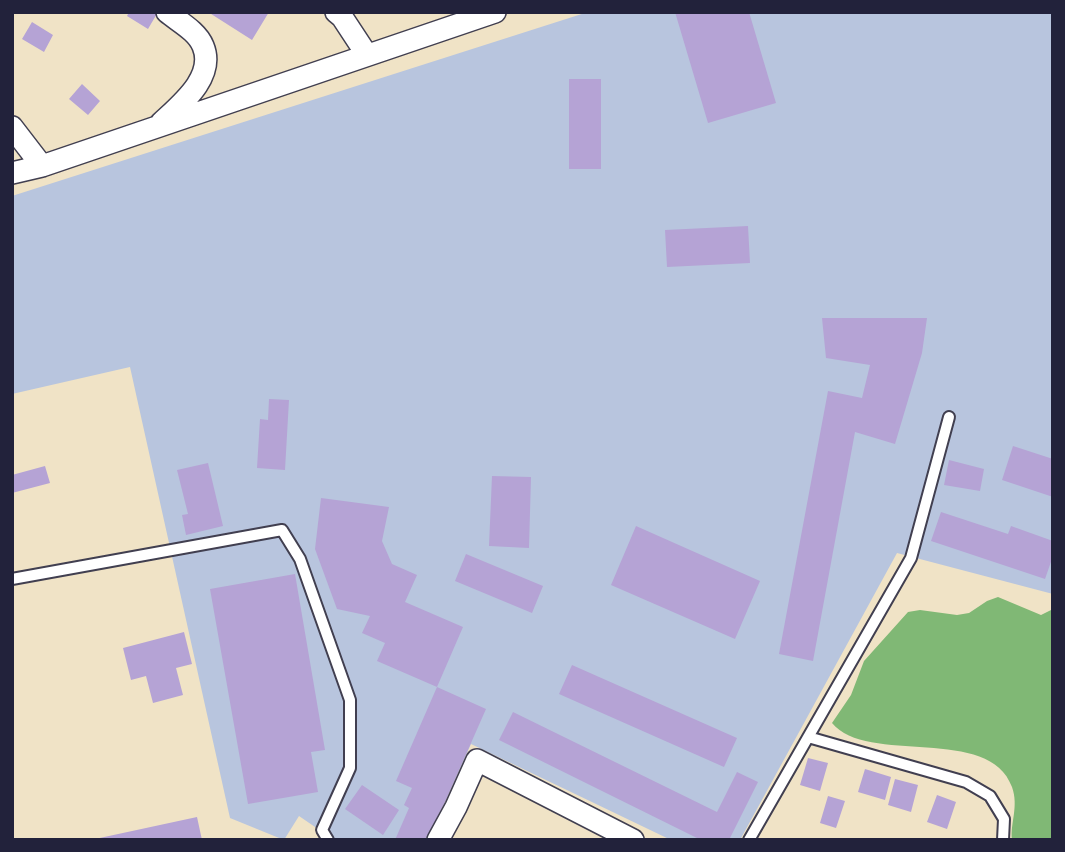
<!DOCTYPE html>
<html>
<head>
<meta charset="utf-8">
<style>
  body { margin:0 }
  #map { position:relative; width:1065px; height:852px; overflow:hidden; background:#f0e3c6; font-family:Caveat,sans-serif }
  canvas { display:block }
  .frame { position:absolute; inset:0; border:14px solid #22223b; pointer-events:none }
</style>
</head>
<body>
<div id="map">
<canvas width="1065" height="852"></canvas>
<div class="frame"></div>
</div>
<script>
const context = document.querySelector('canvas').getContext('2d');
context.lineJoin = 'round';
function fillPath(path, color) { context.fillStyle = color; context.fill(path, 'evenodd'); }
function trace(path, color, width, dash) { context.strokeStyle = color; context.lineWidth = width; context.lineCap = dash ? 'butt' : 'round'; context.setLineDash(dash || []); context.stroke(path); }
fillPath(new Path2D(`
  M588,12H1053V594L897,553L740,840H671L471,744L445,802L425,840H334L299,816L284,840L230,818L130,367L12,394V196Z`), '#b8c5de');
fillPath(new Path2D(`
  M998,597L1041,615L1053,609V840H1012C1010,823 1019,807 1012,787C990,724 867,766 832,723L851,695L864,661L908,612L920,610L957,615L969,613L987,601Z`), '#80b875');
fillPath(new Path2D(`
  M129,12H158L148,29L127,16Z
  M208,12H269L252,40Z
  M675,12H749L776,103L708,123Z
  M32,22L53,35L44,52L22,39Z
  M569,79H601V169H569Z
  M82,84L100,101L88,115L69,99Z
  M748,226L750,263L667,267L665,230Z
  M822,318H927L922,353L895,444L855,432L813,661L779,654L828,391L862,398L870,365L826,358Z
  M269,399L289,400L285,470L257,468L260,419L268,420Z
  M1013,446L1053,459V497L1002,480Z
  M949,460L984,469L980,491L944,485Z
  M208,463L223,526L186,535L182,515L188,514L177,470Z
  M45,466L50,483L12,493V475Z
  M492,476L531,477L529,548L489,546Z
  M321,498L389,507L382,541L392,564L417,575L405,602L463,627L437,687L377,661L385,643L362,633L370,616L337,609L315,549Z
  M941,512L1008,534L1011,526L1053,541V556L1045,579L931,541Z
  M636,526L760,581L735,639L611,585Z
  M466,554L543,586L532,613L455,581Z
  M295,574L325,750L311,752L318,792L248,804L210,589Z
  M184,632L192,664L176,668L183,695L153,703L146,676L131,680L123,648Z
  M572,665L737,738L724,767L559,694Z
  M437,687L486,709L445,802L425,840H395L409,808L404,805L412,788L396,781Z
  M513,712L717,812L737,772L758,782L729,840H701L499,740Z
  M808,758L828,763L820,791L800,785Z
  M865,769L891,777L885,800L858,792Z
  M895,779L918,785L911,812L888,805Z
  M362,785L399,810L383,835L345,809Z
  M937,795L956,802L947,829L927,822Z
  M828,796L845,801L836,828L820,823Z
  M197,817L202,840H96L95,839Z`), '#b5a3d5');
const service = new Path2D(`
  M12,579L282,530L300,559L350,700V768L322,830L328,840
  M808,737L966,782L990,796L1004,819L1003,840
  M749,840L911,558L949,417`);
const minor = new Path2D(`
  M336,12L342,17L367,55
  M161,123C180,105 216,77 203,46C197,31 179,22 167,12
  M12,127L42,166
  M12,173L42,166L495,12
  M438,840L456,807L477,760L633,840`);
trace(service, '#413f50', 14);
trace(minor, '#413f50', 24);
trace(service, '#fff', 10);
trace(minor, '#fff', 21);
</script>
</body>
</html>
